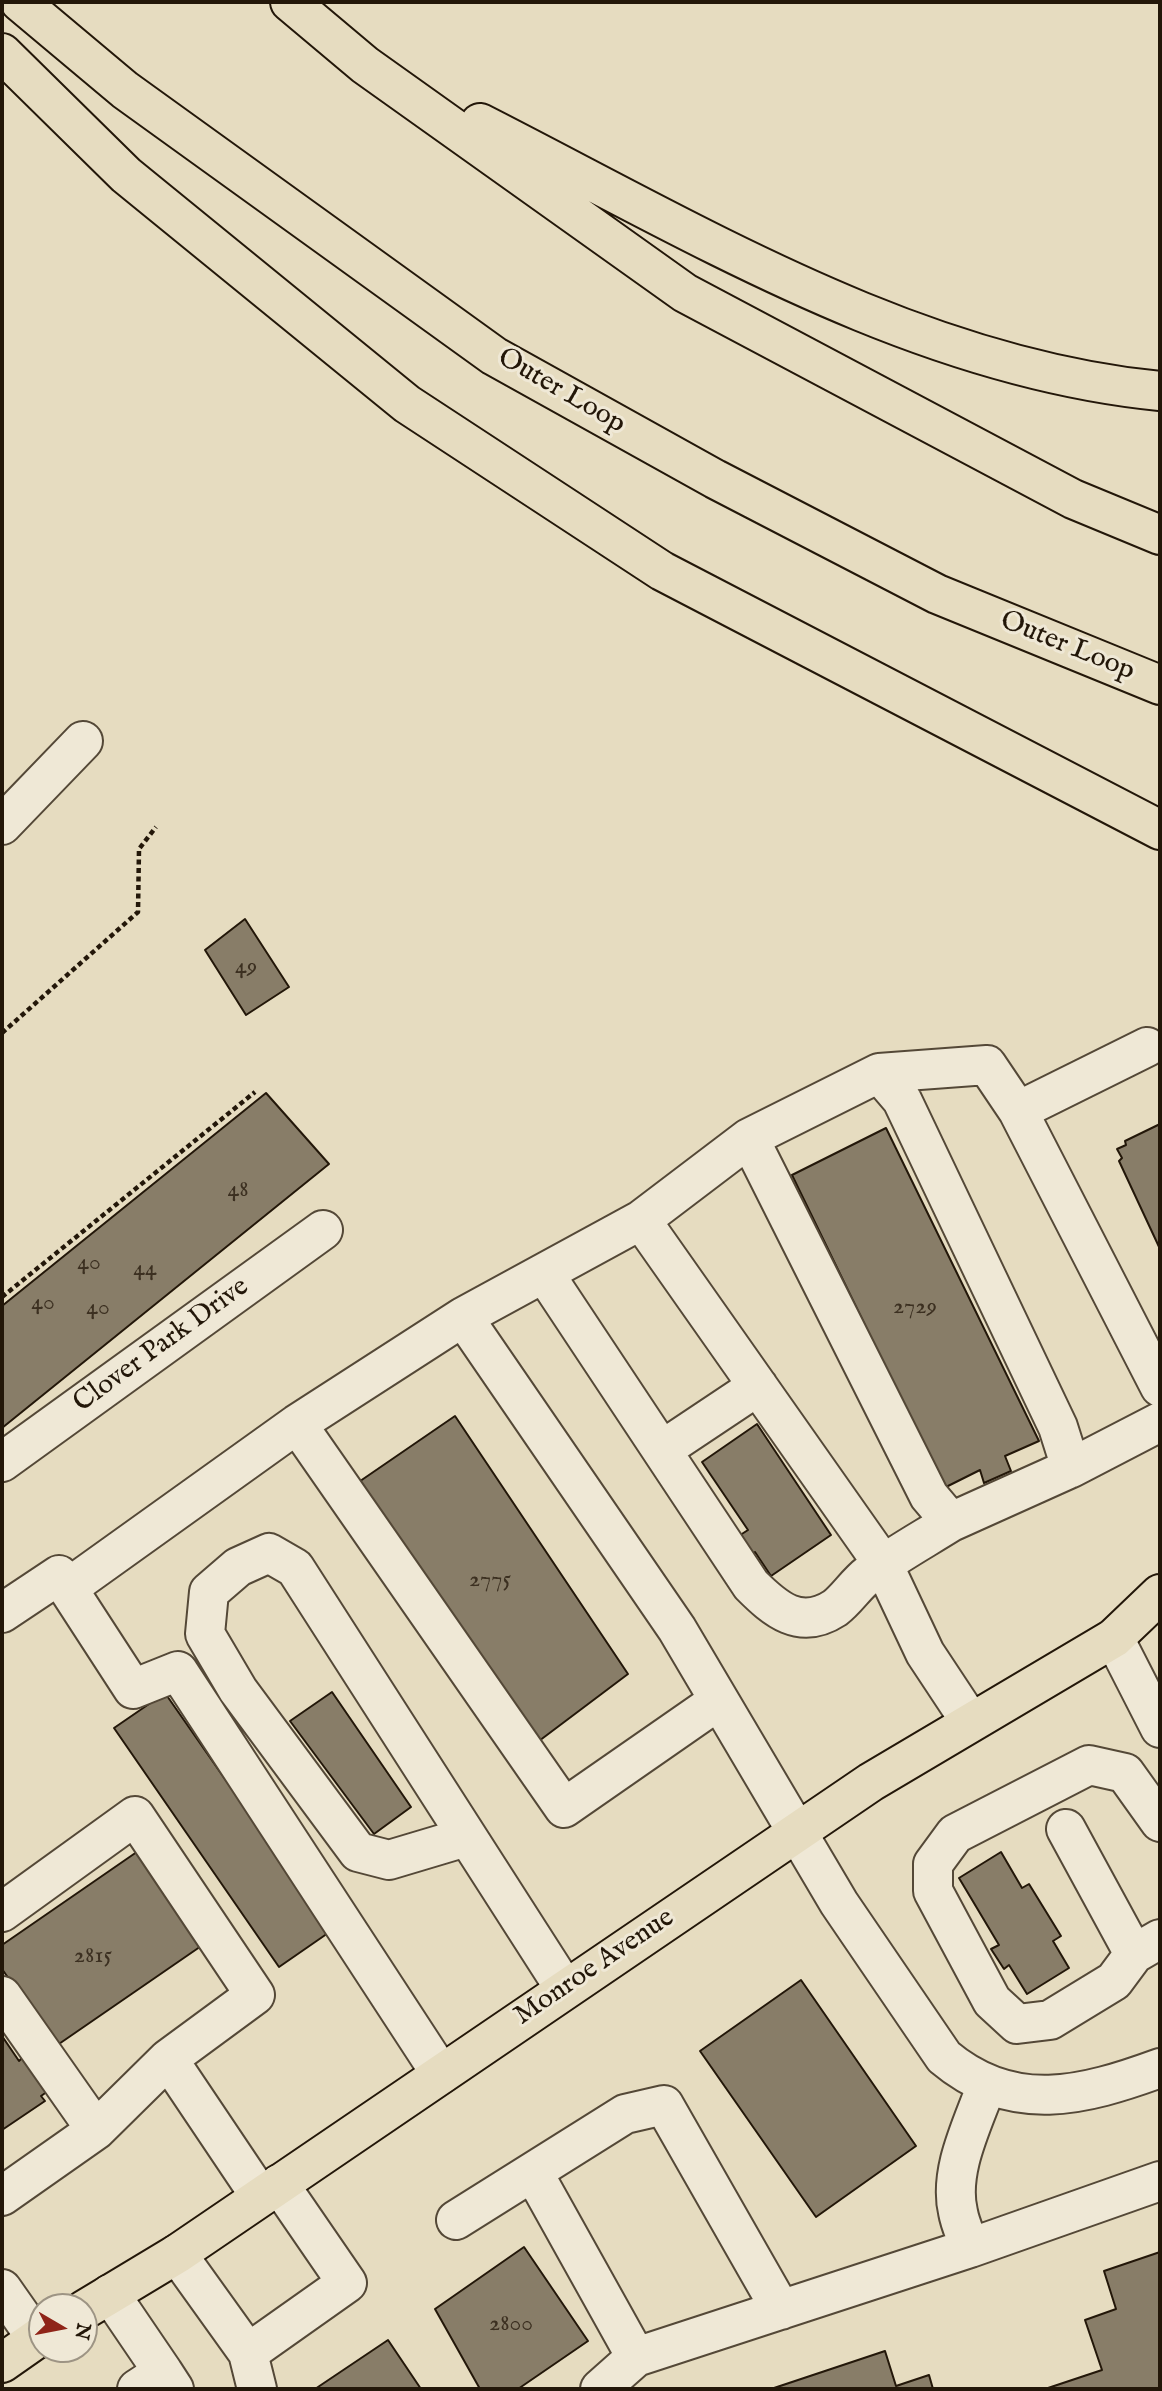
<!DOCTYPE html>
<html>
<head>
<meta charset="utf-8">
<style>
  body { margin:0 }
  #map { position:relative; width:1162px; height:2391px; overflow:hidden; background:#e6dcc0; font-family:"IM FELL English",serif }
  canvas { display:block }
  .frame { position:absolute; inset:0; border:4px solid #231709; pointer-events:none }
  .north { position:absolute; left:28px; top:2293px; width:70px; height:70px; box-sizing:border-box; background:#efe8d6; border:2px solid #9d9484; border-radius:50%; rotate:100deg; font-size:19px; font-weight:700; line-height:28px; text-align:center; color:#231709 }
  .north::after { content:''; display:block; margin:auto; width:24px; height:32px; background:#8f2418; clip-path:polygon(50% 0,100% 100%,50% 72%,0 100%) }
</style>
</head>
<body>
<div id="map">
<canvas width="1162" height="2391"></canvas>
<div class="frame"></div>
<div class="north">N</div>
</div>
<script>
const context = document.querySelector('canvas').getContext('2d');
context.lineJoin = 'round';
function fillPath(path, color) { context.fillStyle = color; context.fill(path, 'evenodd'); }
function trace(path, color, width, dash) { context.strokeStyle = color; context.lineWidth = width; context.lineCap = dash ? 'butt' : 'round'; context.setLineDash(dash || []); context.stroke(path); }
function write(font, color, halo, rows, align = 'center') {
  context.font = font + ' "IM FELL English",serif'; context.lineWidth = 6; context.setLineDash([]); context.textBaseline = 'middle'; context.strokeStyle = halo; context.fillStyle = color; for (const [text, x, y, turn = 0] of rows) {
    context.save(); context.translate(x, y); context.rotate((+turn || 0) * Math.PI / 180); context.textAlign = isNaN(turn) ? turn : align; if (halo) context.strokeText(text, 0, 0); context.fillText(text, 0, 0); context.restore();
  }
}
const building = new Path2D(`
  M245,919L289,987L246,1015L205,950Z
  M266,1093L329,1164L2,1428V1306Z
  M1160,1124V1249L1119,1161L1122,1158L1117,1149L1126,1145L1125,1141Z
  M886,1128L1039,1441L1005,1456L1011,1471L984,1483L980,1470L944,1488L792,1175Z
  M455,1416L628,1674L531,1747L350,1488Z
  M757,1424L831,1535L771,1576L755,1552L743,1559L731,1541L748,1530L702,1462Z
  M332,1692L411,1807L374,1834L290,1721Z
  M165,1693L331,1931L279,1967L114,1728Z
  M144,1847L207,1942L56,2046L2,1969V1945Z
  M1001,1852L1022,1888L1029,1884L1061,1936L1053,1941L1069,1968L1027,1994L1009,1965L1004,1969L991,1949L999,1945L959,1878Z
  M801,1980L916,2146L816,2217L700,2051Z
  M2,2036L19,2061L24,2056L48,2091L41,2096L45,2101L2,2130Z
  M524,2247L588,2341L518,2389H480L435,2309Z
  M1160,2252V2389H1045L1102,2370L1085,2320L1116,2309L1104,2271Z
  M388,2340L421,2389H315Z
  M885,2351L896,2386L929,2375L933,2389H771Z`);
fillPath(building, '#887d68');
trace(building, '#231709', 2);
const minor = new Path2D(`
  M2,825L83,741
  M1147,1047L1018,1111L1160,1387
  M749,1138L929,1496L951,1522L1071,1468L1058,1427L902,1100L879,1073
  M641,1220L883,1564L925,1653L970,1721
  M544,1273L751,1585C775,1609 800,1631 835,1608C847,1599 856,1584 869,1574C895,1555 924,1539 951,1522
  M463,1317L641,1220L749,1138L879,1073L987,1065L1018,1111
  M297,1424L564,1808L718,1701
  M662,1450L758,1386
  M2,1462L323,1230
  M1071,1468L1160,1422
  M68,1588L297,1424L463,1317L677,1629L839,1903L944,2057C1013,2115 1083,2096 1160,2068
  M2,1613L59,1575L133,1689L178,1671L441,2074
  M1114,1638L1160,1728
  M1160,1822L1125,1773L1089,1765L955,1834L933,1864V1891L992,2001L1017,2024L1050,2020L1114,1981L1134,1954L1160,1939
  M1066,1829L1134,1954
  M466,1837L389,1860L358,1852L238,1690L205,1634L209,1592L238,1567L269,1553L295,1568L565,1989
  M2,1912L135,1816L255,1995L168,2059
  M2,1996L96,2130
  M534,2174L636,2357L970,2248L1160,2181
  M2,2196L96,2130L168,2059L260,2196
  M456,2220L625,2114L664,2105L781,2310
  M970,2248C966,2236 960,2224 958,2212C948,2170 974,2122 987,2084
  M177,2254L248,2353L257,2389
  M2,2289L37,2339
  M110,2294L163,2372
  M248,2353L347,2283L279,2184
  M137,2389L163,2372L174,2389
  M600,2389L636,2357`);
const major = new Path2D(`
  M84,2310L177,2254L871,1782L1114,1638L1160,1594
  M2,2363L42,2335`);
const highway = new Path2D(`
  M20,2L125,90L494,356L715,479L937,594L1160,685
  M290,2L365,65L685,293L1073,499L1160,535
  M2,53L126,175L407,404L662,571L1160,830
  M480,123C696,233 915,367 1160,391`);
trace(minor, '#544837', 42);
trace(major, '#231709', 42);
trace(highway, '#231709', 42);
trace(new Path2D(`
  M2,1033L138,912L139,849L156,827
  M2,1297L255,1092`), '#231709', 4.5, [5, 3.5]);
trace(minor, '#efe8d6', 38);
trace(major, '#e6dcc0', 38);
trace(highway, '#e6dcc0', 38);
write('24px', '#3c3021', null, [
  ["49",246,968],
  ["48",238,1191],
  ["40",89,1264],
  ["44",145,1270],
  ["40",43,1304],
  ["2729",915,1308],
  ["40",98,1309],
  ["2775",490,1581],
  ["2815",93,1957],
  ["2800",511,2325]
]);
write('28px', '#231709', '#efe8d6', [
  ["Outer Loop",561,392,30],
  ["Outer Loop",1067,647,22],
  ["Clover Park Drive",162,1346,-36],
  ["Monroe Avenue",595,1968,-34]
]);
</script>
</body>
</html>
